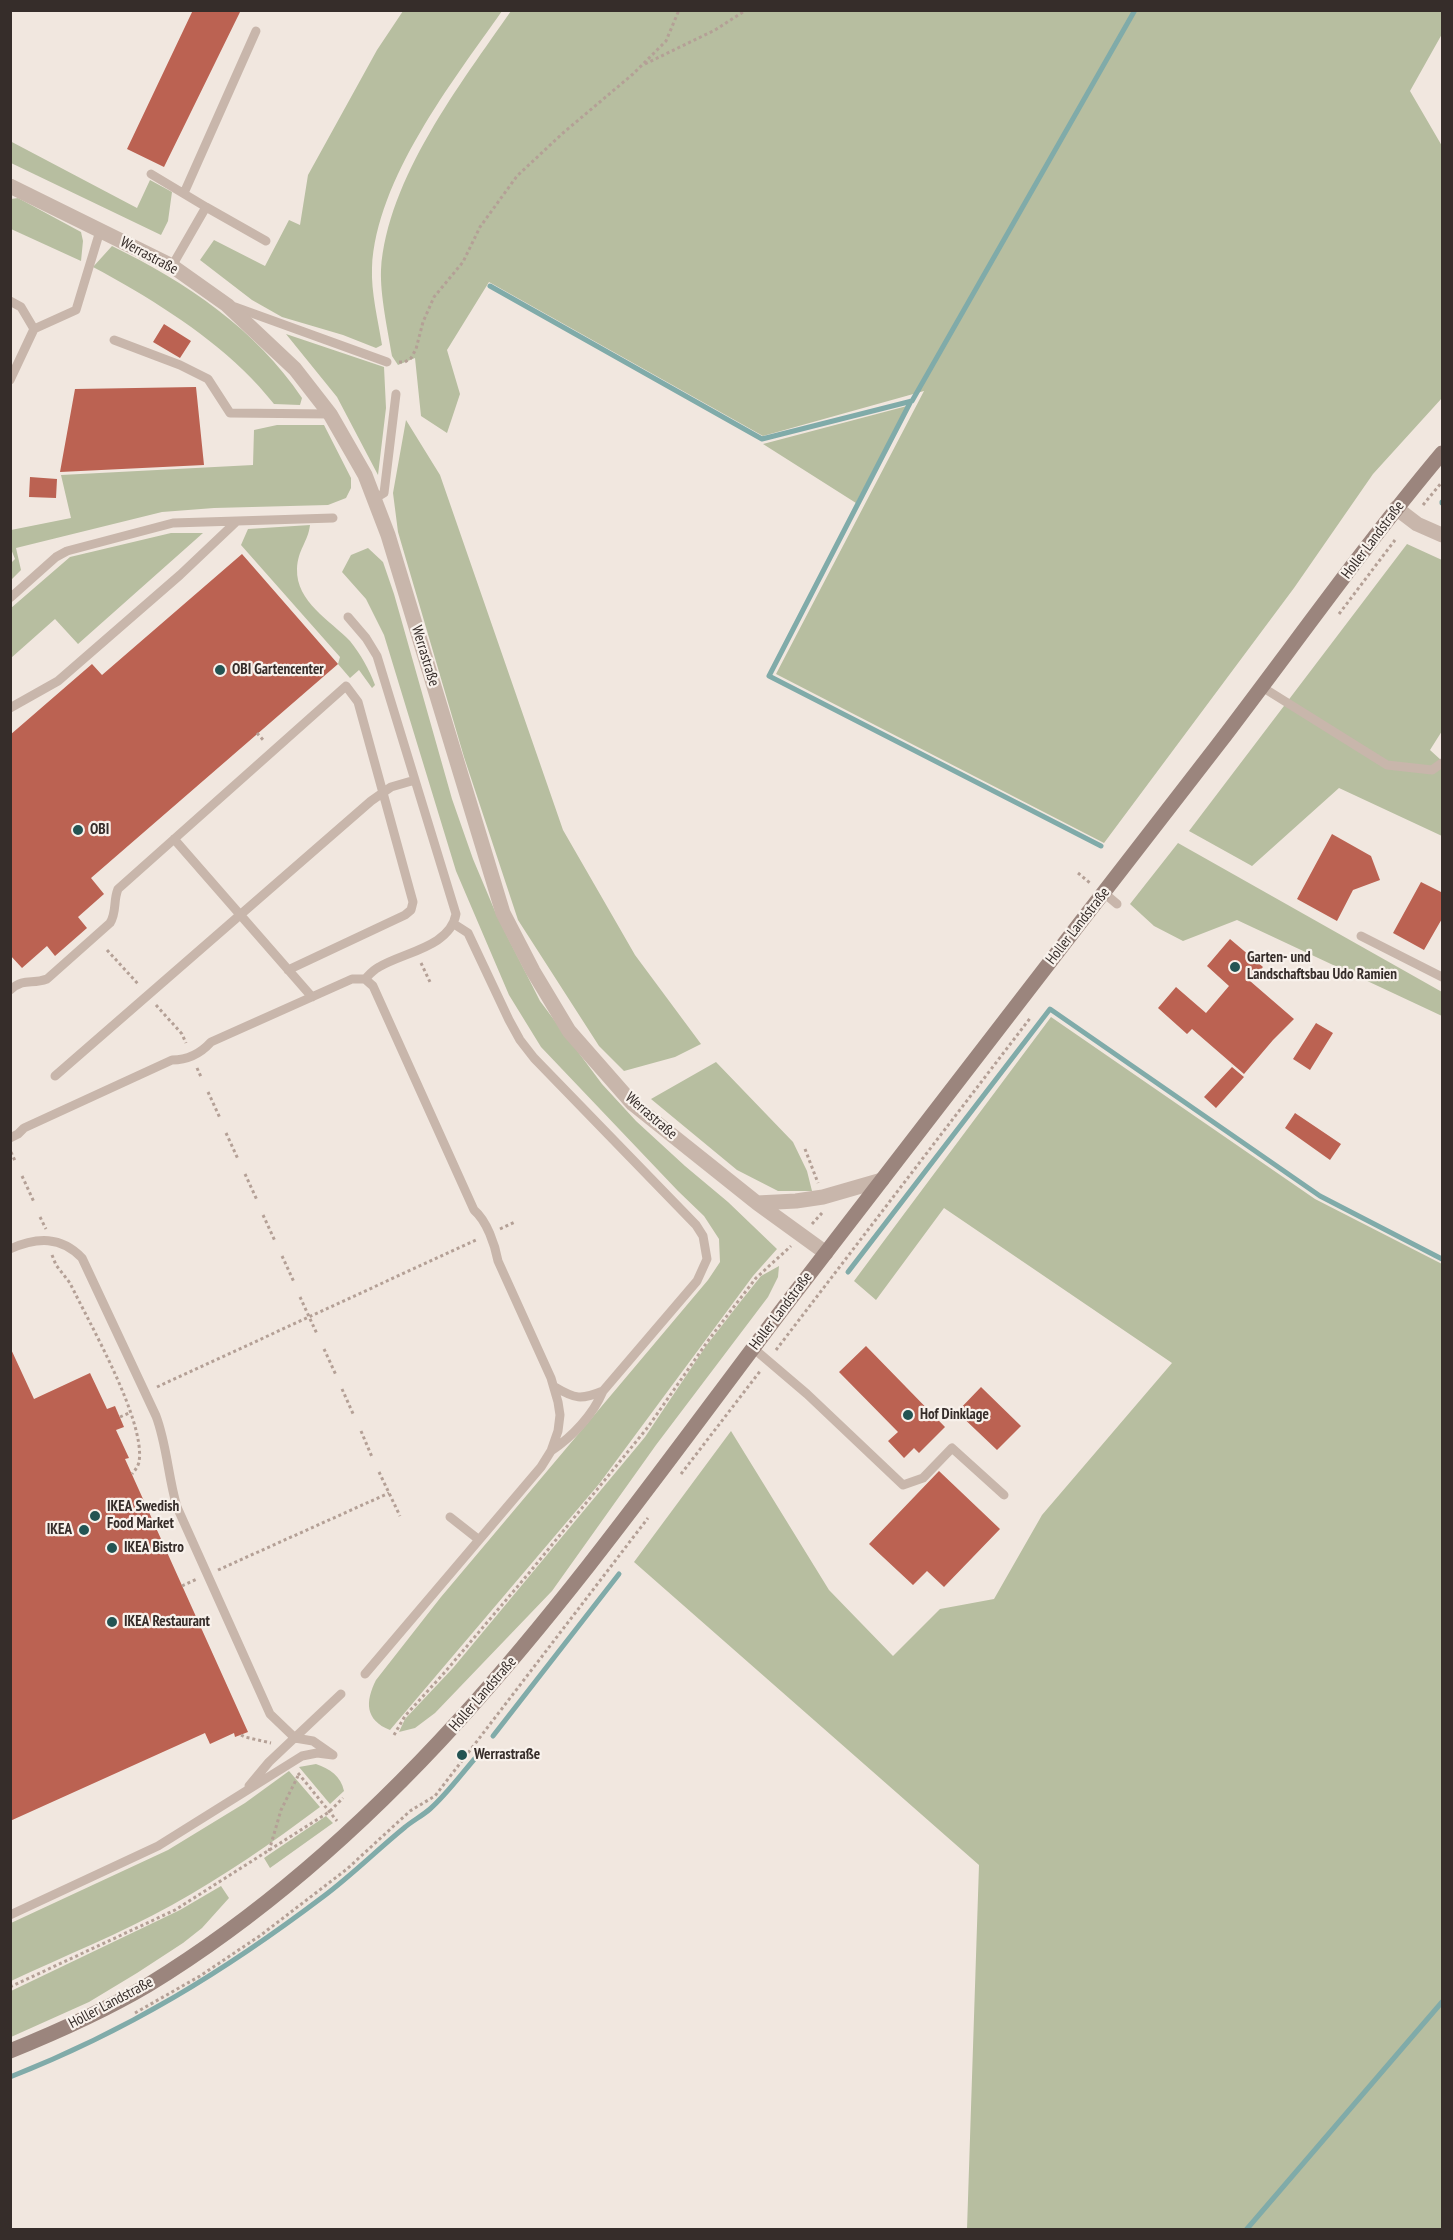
<!DOCTYPE html>
<html>
<head>
<meta charset="utf-8">
<style>
  body { margin:0 }
  #map { position:relative; width:1453px; height:2240px; overflow:hidden; background:#f1e7df; font-family:"PT Sans Narrow",sans-serif }
  canvas { display:block }
  .frame { position:absolute; inset:0; border:12px solid #362d2a; pointer-events:none }
</style>
</head>
<body>
<div id="map">
<canvas width="1453" height="2240"></canvas>
<div class="frame"></div>
</div>
<script>
const context = document.querySelector('canvas').getContext('2d');
context.lineJoin = 'round';
function fillPath(path, color) { context.fillStyle = color; context.fill(path, 'evenodd'); }
function trace(path, color, width, dash) { context.strokeStyle = color; context.lineWidth = width; context.lineCap = dash ? 'butt' : 'round'; context.setLineDash(dash || []); context.stroke(path); }
function write(font, color, halo, rows, align = 'center') {
  context.font = font + ' "PT Sans Narrow",sans-serif'; context.lineWidth = 4.5; context.setLineDash([]); context.textBaseline = 'middle'; context.strokeStyle = halo; context.fillStyle = color; for (const [text, x, y, turn = 0] of rows) {
    context.save(); context.translate(x, y); context.rotate((+turn || 0) * Math.PI / 180); context.textAlign = isNaN(turn) ? turn : align; if (halo) context.strokeText(text, 0, 0); context.fillText(text, 0, 0); context.restore();
  }
}
fillPath(new Path2D(`
  M403,11H502C453,81 376,179 372,268C371,292 378,320 382,345L376,348L343,335L282,317L252,300L200,260L214,240L265,266L289,220L300,225L308,175L377,50Z
  M511,11H1442V34L1410,91L1442,146V398L1373,474L1294,588L1104,843L776,674L924,391L763,436L489,282L447,350L460,394L447,433L421,416L415,358L398,365L392,356C388,331 380,295 381,270C387,179 461,83 511,11Z
  M10,141L137,208L150,180L172,192L168,221L161,235L11,163Z
  M18,198L81,232L83,241L81,261L11,229V199Z
  M112,246C186,282 256,329 302,398L300,405L274,404C236,356 186,321 134,290C120,282 107,274 93,267Z
  M286,334L384,367L386,408L378,475L337,397Z
  M907,406L856,503L763,444Z
  M406,420L440,475L563,830L635,955L701,1044L675,1057L624,1071L599,1046L518,920L464,757L398,532L393,493Z
  M277,425H324L351,478V488L346,498L328,505L214,508L162,512L16,548L21,570L11,580V563L15,559L11,549V530L71,518L61,475L253,465L254,430Z
  M310,525C308,542 298,549 297,569C296,602 330,620 350,641C361,655 369,669 375,685L372,688L359,670L350,678L338,664L340,657L241,545L248,529Z
  M171,533H203L78,644L55,619L11,658V608L70,557Z
  M1407,544L1442,560V731L1430,750L1442,761V836L1339,788L1252,866L1189,831Z
  M368,548L383,562L394,594L452,799L473,859L497,916L540,1001L602,1084L636,1121L685,1166L728,1202L777,1249L753,1276L599,1484L390,1730C365,1720 365,1702 376,1680L441,1597L708,1280L720,1262L719,1239L704,1216L678,1191L541,1047L509,995L456,871L384,635L366,599L342,572L351,555Z
  M1178,843L1442,992V1016L1237,920L1183,941L1154,926L1130,904Z
  M1051,1017L1315,1199L1442,1264V2229H967L979,1865L634,1562L731,1431L829,1590L893,1656L940,1609L994,1599L1042,1515L1172,1363L944,1208L876,1300L854,1281Z
  M716,1062L793,1142L807,1171L812,1191H778L737,1170L651,1099Z
  M779,1266L778,1277L768,1297L656,1445L552,1591L435,1713L415,1728L399,1732L405,1719L453,1668L645,1437L706,1346L741,1301L761,1276Z
  M316,1764C330,1769 341,1776 344,1791L330,1804L299,1767Z
  M289,1771L320,1807C272,1843 224,1876 172,1905C120,1934 64,1956 11,1981V1923L168,1850L245,1803Z
  M326,1816L333,1823L270,1868L264,1858Z
  M221,1886L229,1898L202,1928L183,1943L137,1973L89,2002L11,2037V1991L180,1910Z`), '#b7bea0');
trace(new Path2D(`
  M490,286L762,439L912,401L1135,10
  M911,401L769,676L1101,846
  M1442,503V502
  M848,1272L1050,1009L1320,1196L1442,1259
  M493,1736L619,1574
  M10,2077C127,2031 225,1971 324,1896C352,1875 377,1850 404,1828C412,1821 422,1816 430,1809C447,1794 462,1773 478,1755
  M1246,2230L1442,2002`), '#80aba9', 5);
fillPath(new Path2D(`
  M193,10H241L164,167L127,149Z
  M164,324L191,341L180,358L153,342Z
  M196,387L204,465L60,472L75,389Z
  M30,477L57,479L56,498L29,497Z
  M242,554L338,664L91,878L104,894L78,917L87,928L55,956L47,946L22,968L10,955V735L92,664L102,675Z
  M1332,834L1371,856L1380,880L1353,890L1337,921L1297,899Z
  M1421,882L1443,893V917L1424,950L1393,933Z
  M1230,939L1263,967L1250,981L1294,1019L1273,1040L1244,1074L1192,1029L1187,1034L1158,1008L1176,987L1206,1013L1229,986L1207,966Z
  M1316,1023L1333,1033L1310,1070L1293,1059Z
  M1232,1067L1244,1077L1216,1108L1204,1097Z
  M1295,1113L1341,1144L1330,1160L1285,1128Z
  M866,1346L945,1427L919,1453L914,1448L904,1458L888,1441L898,1432L839,1372Z
  M10,1347L34,1399L90,1373L107,1409L115,1406L124,1427L116,1430L129,1458L125,1459L248,1732L235,1737L234,1733L210,1744L205,1733L10,1821Z
  M981,1387L1021,1426L997,1450L957,1412Z
  M939,1471L1000,1529L944,1587L927,1571L913,1585L869,1544Z`), '#bb6252');
trace(new Path2D(`
  M645,64L715,30L746,10
  M399,362H405L411,358L416,349L423,322L434,297L463,262L480,227L517,176L563,133L633,74L666,41L679,10
  M1423,505L1442,482
  M1339,614L1395,540
  M257,733L264,741
  M1078,873L1090,883
  M107,950L139,985
  M421,963L430,982
  M156,1005L182,1034L186,1043
  M197,1068L201,1077
  M208,1092L220,1118
  M226,1133L238,1159
  M805,1149L818,1183
  M11,1152L15,1161
  M245,1174L257,1200
  M22,1176L34,1202
  M263,1215L275,1241
  M40,1217L46,1229
  M812,1224L822,1213
  M500,1229L515,1222
  M52,1255L56,1265L70,1283C89,1323 146,1421 139,1462C138,1467 135,1470 132,1474
  M282,1256L294,1282
  M300,1297L317,1334
  M324,1349L336,1375
  M776,1350L1031,1017
  M157,1387L478,1239
  M342,1389L354,1416
  M120,1417L131,1412
  M361,1431L372,1457
  M379,1472L400,1516
  M681,1474L761,1370
  M218,1570L389,1493
  M182,1586L197,1579
  M241,1735L245,1737L271,1743
  M394,1735L405,1716L445,1672L529,1573L648,1427L710,1338L756,1278L791,1246
  M298,1773L337,1821
  M269,1851L281,1810L298,1776
  M10,1987L175,1910L329,1812L343,1798
  M135,2013L200,1976L261,1935L347,1869L410,1811L435,1796L648,1518`), '#b4a096', 3, [3, 3]);
trace(new Path2D(`
  M151,174L206,207L172,266
  M184,193L256,31
  M206,207L266,241
  M10,301L21,307L34,329L10,380
  M235,307L387,362
  M34,329L76,310L100,231
  M114,340L180,365L208,379L230,413L330,414
  M374,499L384,493L396,394
  M10,598L56,557L67,551L173,523L333,518
  M348,617L366,638L377,656L456,914C450,947 404,952 379,967C373,970 369,975 365,979
  M1262,687L1387,765L1432,770L1442,763
  M10,708L58,681L180,575L237,521
  M174,839L312,997
  M1104,893L1117,904
  M454,924L468,933L509,1020L520,1040L534,1058L696,1225L703,1236L707,1259L697,1281L603,1391C593,1415 572,1437 551,1451
  M1361,936L1442,977
  M10,990C25,977 31,985 47,979L110,923C117,912 113,901 118,889L346,686L358,702L413,902L411,910L405,915L288,970
  M55,1076L371,801L391,787L415,780
  M10,1138L18,1134L24,1128L172,1060C187,1060 201,1053 211,1042L352,979H365L373,986L474,1210C487,1221 495,1245 498,1261L551,1378L558,1402L560,1415L558,1431L551,1451L541,1467L365,1674
  M10,1249C37,1237 61,1236 82,1258L156,1416C167,1445 168,1477 177,1507L270,1714L295,1738L313,1741L333,1755
  M753,1348L807,1394L903,1485L923,1478L952,1448L1004,1495
  M555,1387C575,1399 581,1400 603,1391
  M450,1517L478,1539
  M249,1786L269,1762L341,1694
  M10,1915L158,1846L302,1756L317,1753L333,1755`), '#c8b6ab', 9);
trace(new Path2D(`
  M10,186L172,266L227,305L295,369L330,414L365,475L388,535L503,913L533,971L569,1031L633,1104L757,1203L826,1253
  M1396,508L1417,524L1442,535
  M757,1203L796,1201L823,1197L882,1180`), '#c8b6ab', 15);
trace(new Path2D(`
  M10,2051C57,2032 104,2011 148,1985C424,1816 599,1550 791,1298C932,1113 1075,930 1217,746C1292,648 1363,547 1442,453`), '#9b857d', 15);
for (const [x, y, r, color] of [
  [220,670,6,"#235453"],
  [78,830,6,"#235453"],
  [1235,967,6,"#235453"],
  [908,1415,6,"#235453"],
  [95,1516,6,"#235453"],
  [84,1530,6,"#235453"],
  [112,1548,6,"#235453"],
  [112,1622,6,"#235453"],
  [462,1755,6,"#235453"]
]) { const dot = new Path2D(); dot.arc(x, y, r, 0, 2 * Math.PI); context.fillStyle = color; context.fill(dot); trace(dot, '#f8f1eb', 2); }
write('15px', '#362d2a', '#f8f1eb', [
  ["Werrastraße",149,256,28],
  ["Holler Landstraße",1373,540,-53],
  ["Werrastraße",425,656,73],
  ["Holler Landstraße",1078,926,-52],
  ["Werrastraße",651,1116,41],
  ["Holler Landstraße",781,1311,-53],
  ["Holler Landstraße",483,1694,-49],
  ["Holler Landstraße",111,2003,-28]
]);
write('bold 15px', '#362d2a', '#f8f1eb', [
  ["OBI Gartencenter",232,670],
  ["OBI",90,830],
  ["Garten- und",1247,958],
  ["Landschaftsbau Udo Ramien",1247,975],
  ["Hof Dinklage",920,1415],
  ["IKEA Swedish",107,1507],
  ["Food Market",107,1524],
  ["IKEA",72,1530,"right"],
  ["IKEA Bistro",124,1548],
  ["IKEA Restaurant",124,1622],
  ["Werrastraße",474,1755]
], 'left');
</script>
</body>
</html>
